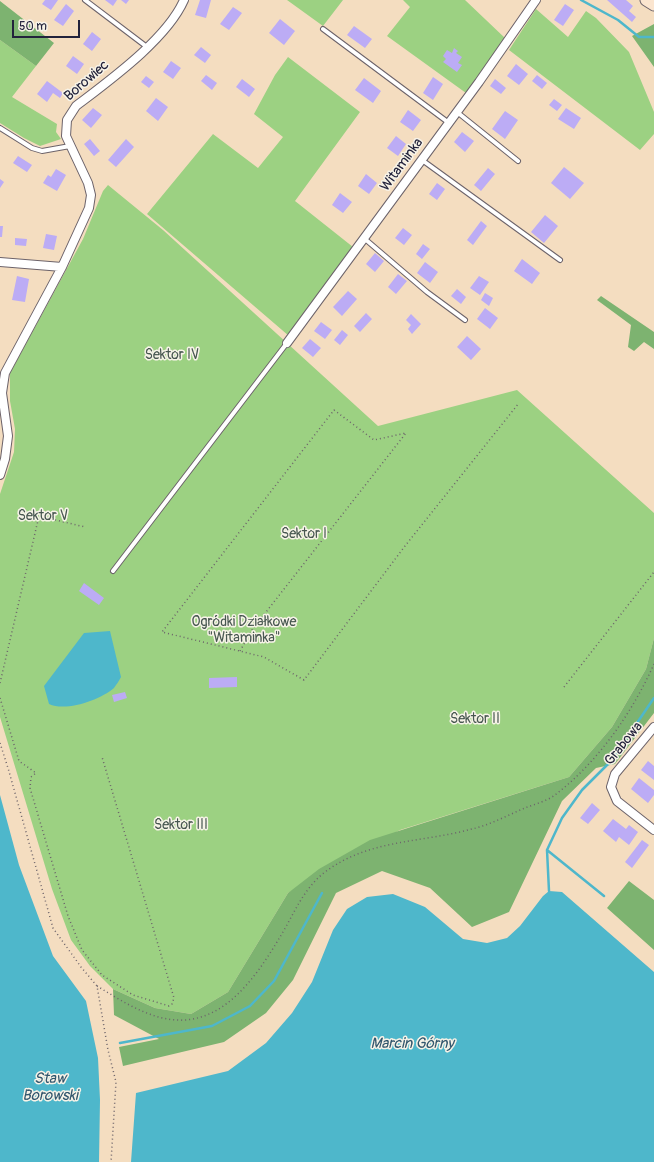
<!DOCTYPE html>
<html>
<head>
<meta charset="utf-8">
<style>
  body { margin:0 }
  #map { position:relative; width:654px; height:1162px; overflow:hidden; background:#f4ddc0; font-family:Pangolin,sans-serif }
  canvas { display:block }
  .scale { position:absolute; left:12px; top:20px; width:68px; height:18px; box-sizing:border-box; border:2px solid #22223b; border-top:0; padding-left:5px; font-size:12px; line-height:14px; white-space:nowrap; color:#22223b; -webkit-text-stroke:3px #f7f3e8; paint-order:stroke }
</style>
</head>
<body>
<div id="map">
<canvas width="654" height="1162"></canvas>
<div class="scale">50 m</div>
</div>
<script>
const context = document.querySelector('canvas').getContext('2d');
context.lineJoin = 'round';
function fillPath(path, color) { context.fillStyle = color; context.fill(path, 'evenodd'); }
function trace(path, color, width, dash) { context.strokeStyle = color; context.lineWidth = width; context.lineCap = dash ? 'butt' : 'round'; context.setLineDash(dash || []); context.stroke(path); }
function write(font, color, halo, rows, align = 'center') {
  context.font = font + ' Pangolin,sans-serif'; context.lineWidth = 3; context.setLineDash([]); context.textBaseline = 'middle'; context.strokeStyle = halo; context.fillStyle = color; for (const [text, x, y, turn = 0] of rows) {
    context.save(); context.translate(x, y); context.rotate((+turn || 0) * Math.PI / 180); context.textAlign = isNaN(turn) ? turn : align; if (halo) context.strokeText(text, 0, 0); context.fillText(text, 0, 0); context.restore();
  }
}
fillPath(new Path2D(`
  M287,0H343L323,26Z
  M403,0H465L506,39L466,93L387,36L410,7Z
  M536,9L568,37L586,11L596,18L629,52L654,112V134L640,150L509,50Z
  M0,40L36,66L12,97L57,124L56,132L61,139L40,146L24,138L0,123Z
  M288,57L360,112L295,201L353,247L289,336L147,214L213,134L258,168L283,137L254,114L275,75Z
  M108,185L163,230L378,426L517,390L654,513V638L646,669L612,727L569,777L400,830L288,893L228,992L191,1014L155,1008L113,989L90,966L71,940L52,889L0,717V494L14,452L15,429L10,401V373L83,239L103,191Z`), '#9cd182');
fillPath(new Path2D(`
  M0,1L54,43L36,66L0,40Z
  M654,24V67L632,36Z
  M601,296L654,332V349L644,342L634,351L628,347L631,325L597,300Z
  M654,638V713L615,764L596,768L562,801L509,912L472,927L430,888L382,871L336,893L293,980L266,1013L224,1042L123,1066L119,1047L159,1039L114,1015L113,989L155,1008L191,1014L228,992L288,893L319,869L370,840L569,777L612,727L646,669Z
  M629,881L654,900V950L607,908Z`), '#7db370');
fillPath(new Path2D(`
  M110,631L121,677C119,681 116,685 114,688C100,700 66,712 49,704L44,686L84,633Z
  M0,795L19,865L53,956L86,1001L98,1058L100,1100L99,1162H0Z
  M549,891L562,892L654,972V1162H131L136,1093L228,1071L266,1043L292,1013L312,982L333,930L347,909L367,897L393,894L425,907L463,939L487,943L507,938L520,926L543,896Z`), '#4eb7cb');
trace(new Path2D(`
  M581,0L618,20L639,37H654
  M547,850L604,896
  M549,891L547,850L562,818L582,790L611,761L654,698
  M120,1043L212,1026L250,1006L274,981L322,893`), '#4eb7cb', 2.5);
fillPath(new Path2D(`
  M45,0H58L51,10L42,4Z
  M105,0H117L113,6Z
  M121,0H129L126,4Z
  M200,0H211L206,18L195,15Z
  M607,0H626L633,6L629,11L636,17L632,22Z
  M66,4L74,11L63,26L54,20Z
  M565,4L574,10L563,26L554,20Z
  M233,7L242,13L229,30L220,24Z
  M280,19L295,31L284,45L269,33Z
  M354,26L372,39L365,48L347,35Z
  M92,32L101,39L92,51L83,44Z
  M201,47L211,55L205,63L194,55Z
  M454,48L458,51L456,53L462,57L458,63L462,65L457,72L443,62L446,59L443,56L447,50L452,53Z
  M73,56L84,64L77,74L66,66Z
  M171,61L181,68L173,79L163,72Z
  M516,64L528,74L519,85L507,76Z
  M206,75L217,83L212,90L201,81Z
  M537,75L547,83L542,89L532,81Z
  M146,76L154,82L149,88L141,82Z
  M433,77L443,84L433,100L423,93Z
  M364,78L381,91L373,103L355,90Z
  M242,79L255,89L249,97L236,87Z
  M495,79L506,88L501,94L490,86Z
  M47,81L63,93L60,98L53,93L47,102L37,94Z
  M156,98L168,107L158,121L146,111Z
  M554,99L562,105L557,111L549,105Z
  M93,108L102,115L91,128L82,120Z
  M566,108L581,118L574,129L558,119Z
  M408,110L421,120L413,131L400,122Z
  M505,111L518,120L505,139L492,129Z
  M462,132L474,141L465,152L454,142Z
  M396,136L406,144L398,156L387,148Z
  M90,139L100,151L94,156L84,144Z
  M126,139L134,147L116,167L108,160Z
  M18,156L32,165L27,172L13,163Z
  M564,167L584,183L570,199L551,183Z
  M488,168L495,174L481,191L474,185Z
  M56,169L66,175L57,191L43,183L48,175L51,177Z
  M366,174L377,183L369,194L358,186Z
  M0,179L4,182L0,188Z
  M437,183L445,189L437,200L429,194Z
  M340,193L352,202L343,213L332,205Z
  M545,215L558,226L544,243L531,232Z
  M481,221L487,226L473,245L467,240Z
  M0,226H3L2,237H0Z
  M403,228L412,235L404,245L395,238Z
  M46,234L57,236L54,250L43,248Z
  M15,238L27,239L26,246L15,245Z
  M423,244L430,249L422,259L416,254Z
  M375,253L384,261L375,272L366,264Z
  M522,259L540,273L532,284L514,271Z
  M425,262L438,272L430,283L417,273Z
  M398,274L407,281L396,294L388,287Z
  M17,276L29,279L25,302L12,300Z
  M479,276L489,282L480,295L470,288Z
  M457,289L466,297L461,304L451,296Z
  M348,291L357,299L342,316L333,307Z
  M485,293L493,298L489,306L481,300Z
  M485,308L498,318L490,329L477,319Z
  M366,313L372,319L360,332L354,326Z
  M411,314L421,324L412,334L408,329L411,325L406,320Z
  M321,322L332,330L325,339L314,331Z
  M342,330L348,335L340,345L334,340Z
  M467,336L481,349L471,360L457,347Z
  M310,339L321,348L313,357L302,348Z
  M84,583L104,598L99,605L79,591Z
  M237,677V687L209,688V678Z
  M125,692L127,698L114,702L112,695Z
  M648,761L654,766V780L641,770Z
  M639,778L654,790V795L648,803L631,789Z
  M592,803L600,810L588,824L580,818Z
  M613,819L626,829L629,825L638,832L629,845L619,837L616,842L603,831Z
  M642,840L649,845L632,868L625,862Z`), '#bcacf5');
const lane = new Path2D(`
  M85,0L147,47
  M323,29L449,123
  M457,112L518,161
  M0,128L32,148L42,151L70,146
  M422,160L560,260
  M365,239L427,292L465,320
  M113,571L287,343`);
const street = new Path2D(`
  M0,262L62,267
  M287,343L479,82L536,0
  M0,475L5,459L8,436L2,393L5,373L62,267L89,208L91,195L88,183L66,136L67,120L76,106C110,80 167,39 184,0
  M654,727L615,774L611,787L617,801L654,830`);
const secondary = new Path2D(`
  M646,0L654,5`);
trace(lane, '#6c636a', 6);
trace(street, '#6c636a', 10);
trace(secondary, '#6c636a', 13);
trace(new Path2D(`
  M240,651L252,630L406,433L374,440L334,410L162,632L264,657L304,680L405,546L519,403
  M0,683L39,516L85,527
  M564,687L654,572
  M0,698L19,761L36,773L31,777L30,788L68,916L82,950L102,975L133,995L169,1006L172,1004L174,998L102,757
  M0,743L8,768L53,928L81,967L97,986L108,1050L116,1082L111,1162
  M97,986C127,1004 163,1029 201,1017C237,1006 262,967 280,937C294,914 303,889 325,872C369,839 421,843 472,829C490,825 508,815 525,808C535,804 547,801 555,795C598,762 632,713 654,664`), '#6c636a', 1.5, [1, 3]);
trace(lane, '#fff', 4);
trace(street, '#fff', 8);
trace(secondary, '#fbe5cf', 11);
write('14px', '#22223b', '#f7f3e8', [
  ["Borowiec",87,81,-41],
  ["Witaminka",402,165,-54],
  ["Grabowa",624,744,-51]
]);
write('14px', '#475750', '#f7f3e8', [
  ["Sektor IV",172,355],
  ["Sektor V",43,516],
  ["Sektor I",304,534],
  ["Ogródki Działkowe",244,622],
  ["\"Witaminka\"",244,638],
  ["Sektor II",475,719],
  ["Sektor III",181,825]
]);
write('italic 15px', '#31566d', '#f7f3e8', [
  ["Marcin Górny",412,1044],
  ["Staw",50,1079],
  ["Borowski",50,1096]
]);
</script>
</body>
</html>
